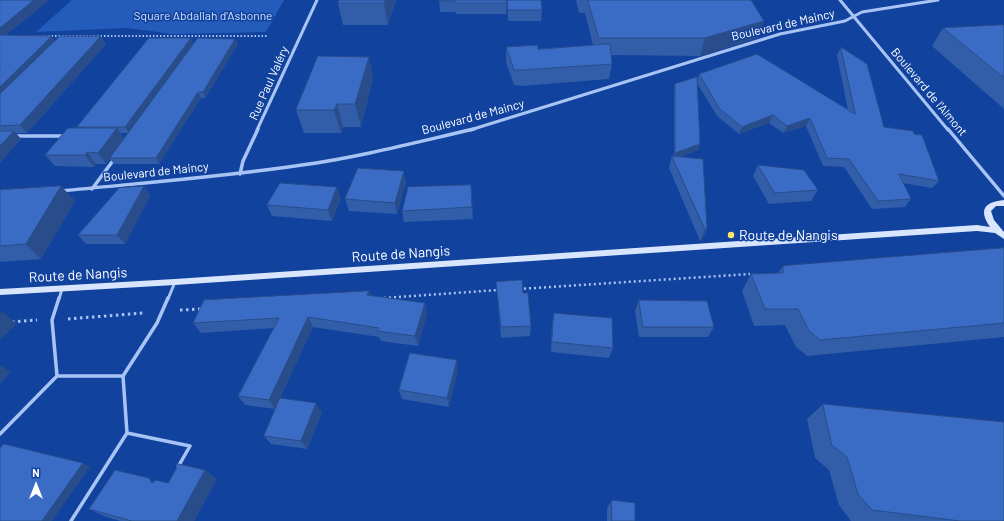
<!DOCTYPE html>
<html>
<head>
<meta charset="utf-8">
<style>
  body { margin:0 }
  #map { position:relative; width:1004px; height:521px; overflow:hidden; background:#11429e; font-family:Barlow,sans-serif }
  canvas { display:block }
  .north { position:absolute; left:16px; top:465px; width:40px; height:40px; -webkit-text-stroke:3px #11429e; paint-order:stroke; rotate:0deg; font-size:11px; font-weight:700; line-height:16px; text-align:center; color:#fff }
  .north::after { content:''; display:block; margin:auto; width:14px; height:18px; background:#fff; clip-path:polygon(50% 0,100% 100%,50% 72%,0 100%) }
</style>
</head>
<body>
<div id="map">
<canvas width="1004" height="521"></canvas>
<div class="north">N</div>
</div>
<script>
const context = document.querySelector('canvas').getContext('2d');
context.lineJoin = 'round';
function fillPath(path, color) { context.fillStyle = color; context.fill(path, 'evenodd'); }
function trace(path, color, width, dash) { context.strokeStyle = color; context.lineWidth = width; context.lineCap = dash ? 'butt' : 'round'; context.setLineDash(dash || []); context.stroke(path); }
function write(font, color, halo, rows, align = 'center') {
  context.font = font + ' Barlow,sans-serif'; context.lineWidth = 3; context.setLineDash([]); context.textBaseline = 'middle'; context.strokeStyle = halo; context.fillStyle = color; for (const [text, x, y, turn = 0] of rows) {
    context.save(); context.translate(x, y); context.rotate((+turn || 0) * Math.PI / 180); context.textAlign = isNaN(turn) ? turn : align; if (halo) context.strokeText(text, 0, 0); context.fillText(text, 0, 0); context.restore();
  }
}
fillPath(new Path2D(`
  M72,0H284L266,32L173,34L127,28L36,32Z`), '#245cbc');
trace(new Path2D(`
  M20,36H268`), '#a8c4f5', 2, [1.5, 2]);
trace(new Path2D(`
  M519,289L750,274
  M384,298L498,290`), '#a8c4f5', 2.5, [2, 3]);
trace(new Path2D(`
  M180,310L203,309
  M68,319L143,313
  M12,322L37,320`), '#a8c4f5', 3, [2.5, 3.5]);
trace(new Path2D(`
  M59,299L62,289
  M168,299L175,282`), '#a8c4f5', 3);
trace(new Path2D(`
  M59,298L52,320L57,376H123L157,323L168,298
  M127,433L190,446L178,467
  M0,434L57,376
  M71,521L127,433L123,376`), '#a8c4f5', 3.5);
trace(new Path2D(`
  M840,0L948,130
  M257,130L317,0
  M470,130L780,34L845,21L862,12L938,0`), '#a8c4f5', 3);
trace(new Path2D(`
  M948,129L1004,196
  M13,136H67
  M240,174L243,161L258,129
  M92,189L115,158
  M61,191C141,183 222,177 302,165C360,157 417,142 474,129`), '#a8c4f5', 3.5);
fillPath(new Path2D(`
  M1004,200V206H996L991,211L994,220L1004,232V239L995,233L977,231L175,285L0,295V289L175,279L977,225L990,227C978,209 985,202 1004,200Z`), '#d8e5fd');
fillPath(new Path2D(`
  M0,0H49L6,35L55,41L101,36L106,44L27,133H16L21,139L0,163Z
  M396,0L388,25H343L338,3Z
  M439,0H507L506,14H456L455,12H440Z
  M507,0L542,10L541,21H508Z
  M576,0H751L764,21L757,38L700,56L611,55L612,64L609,79L521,86L514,85L506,62V47L538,49L593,45L585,13H579Z
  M1004,25V109L932,46L943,28Z
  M191,38L193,44L235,39L238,44L205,98H201L159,164H114L110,159L106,164H96L94,167L55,166L45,155L78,128L77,127ZM120,133H129L124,139Z
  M841,47L884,127L914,134L939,181L932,188L903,183L911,199L905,207L872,209L844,167L823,166L806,126L783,133L769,123L739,134L717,116L697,83L700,144L698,150L680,157L707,229L702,240L700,241L669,168L672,156H674V90L675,84L697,81L699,74L848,110L837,55Z
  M369,57L373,79L361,127H343L341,133H304L296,110Z
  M758,165L818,190L811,201L769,204L753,176Z
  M406,182L397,214L349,211L345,199Z
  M471,185L473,219L404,222L402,211Z
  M61,186L75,201L41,259L0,262V190Z
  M144,186L150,196L125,244H86L78,235Z
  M341,198L332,221L272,216L267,205Z
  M1004,248V337L807,356L796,347L785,325L754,326L742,291L751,274L778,273L783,266Z
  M496,282L531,326L530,336L501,338L497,292Z
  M369,291L371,296L425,303L427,313L418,346L381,341L379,337L313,327L280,398L322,412L307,449L271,444L264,436L275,409L245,405L238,396L274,328L201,333L193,323Z
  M639,300L714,327L708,337H639L635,311Z
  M554,313L613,348L609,358L551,352L552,323Z
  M458,370L449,407L402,399L399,390Z
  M823,404L1004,521H851L839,505L829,470L815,458L807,419Z
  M205,470L217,479L194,521H120L106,517L89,509L154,481L168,483Z
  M612,500L635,521H607V508Z`), '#325da9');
fillPath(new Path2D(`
  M34,0H49L0,40V28Z
  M385,0H396L388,25L384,3Z
  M764,21L757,38L700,56L705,38Z
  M52,36L57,44L0,102V87Z
  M101,36L106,44L27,133L20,125Z
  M191,38L193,44L129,133L125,127Z
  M235,39L238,44L205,98L203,92Z
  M369,57L373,79L361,127L355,104Z
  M198,92L201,98L159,164L156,158Z
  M337,104L343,127L341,133L334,110Z
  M773,115L769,123L739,134L742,127Z
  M810,118L806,126L783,133L787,126Z
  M117,128L124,139L106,164L98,153Z
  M14,131L21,139L0,163V146Z
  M700,144L698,150L674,159L675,153Z
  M87,152L96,164L94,167L85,155Z
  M404,171L406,182L397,214L395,203Z
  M61,186L75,201L41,259L26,244Z
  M144,186L150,196L125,244L117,235Z
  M337,187L341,198L332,221L328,210Z
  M705,229H707L702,240L700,241Z
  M369,291L372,301L367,295Z
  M425,303L427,313L418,346L415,336Z
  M2,311L17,324L0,340V313Z
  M308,317L313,327L275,409L269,400Z
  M457,360L458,370L449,407L447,398Z
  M0,365L11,372L0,384Z
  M316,403L322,412L307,449L301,441Z
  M83,463L90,467L52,521H42Z
  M205,470L217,479L194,521H177Z`), '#294c8a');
const building = new Path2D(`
  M0,0H34L0,28Z
  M339,0H385L384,3H338Z
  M439,0H506V3H455V1H439Z
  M508,0H541L542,10H508Z
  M588,0H751L764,21L705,38H599Z
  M1004,25V78L943,28Z
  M0,35L52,36L0,87Z
  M60,36H101L20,125L0,126V94Z
  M149,38H191L125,127H77Z
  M198,38L235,39L203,92H198L156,158H110Z
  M610,44L612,64L522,70H514L506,47L538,45V49Z
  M841,47L867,64L884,127L913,131L914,134L922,135L939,181L899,174L911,199L878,201L849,159L827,158L810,118L787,126L773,115L742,127L719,108L699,74L757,54L855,114Z
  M318,56L369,57L355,104H337L334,110H296Z
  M697,77L700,144L675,153V84Z
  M68,128H117L98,153L87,152L85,155H45Z
  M0,131H14L0,146Z
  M672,156L703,159L707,229H705Z
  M758,165L804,170L818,190L775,193Z
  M358,168L404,171L395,203L345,199Z
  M280,183L337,187L328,210L267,205Z
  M471,185L472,207L402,211L408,187Z
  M61,186L26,244L0,246V190Z
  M144,186L117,235H78L119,188Z
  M1004,248V323L820,340L809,331L798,309H765L751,274L783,273V266Z
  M522,280L523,293H528L531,326L501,327L496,282Z
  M369,291L367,295L425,303L415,336L377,331L379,328L308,317L269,400L238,396L279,318L193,323L204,300Z
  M639,300L707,301L714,327H643Z
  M554,313L612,318L613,348L552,342Z
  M410,353L457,360L447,398L399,390Z
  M280,398L316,403L301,441L264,436Z
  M823,404L1004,422V521H960L872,510L858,494L847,457L832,445Z
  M4,444L83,463L42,521H0V448Z
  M179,464L205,470L177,521H132L89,509L115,470L149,478L152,483L156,480L168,483Z
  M612,500L635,503V521H612Z`);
fillPath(building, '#3a6cc5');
trace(building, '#294c8a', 1);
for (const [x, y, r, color] of [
  [731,235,4,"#ffe26c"]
]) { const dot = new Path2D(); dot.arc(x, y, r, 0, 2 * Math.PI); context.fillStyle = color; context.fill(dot); trace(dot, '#11429e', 1.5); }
write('12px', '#d1e1fe', '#11429e', [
  ["Square Abdallah d'Asbonne",203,16]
]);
write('12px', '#fff', '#11429e', [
  ["Boulevard de Maincy",783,25,-13],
  ["Rue Paul Valéry",269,83,-66],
  ["Boulevard de l'Almont",929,92,50],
  ["Boulevard de Maincy",473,117,-15],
  ["Boulevard de Maincy",156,172,-6]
]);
write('14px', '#fff', '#11429e', [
  ["Route de Nangis",739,235]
], 'left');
write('14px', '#fff', '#11429e', [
  ["Route de Nangis",401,254,-4],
  ["Route de Nangis",78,275,-3]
]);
</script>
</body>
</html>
